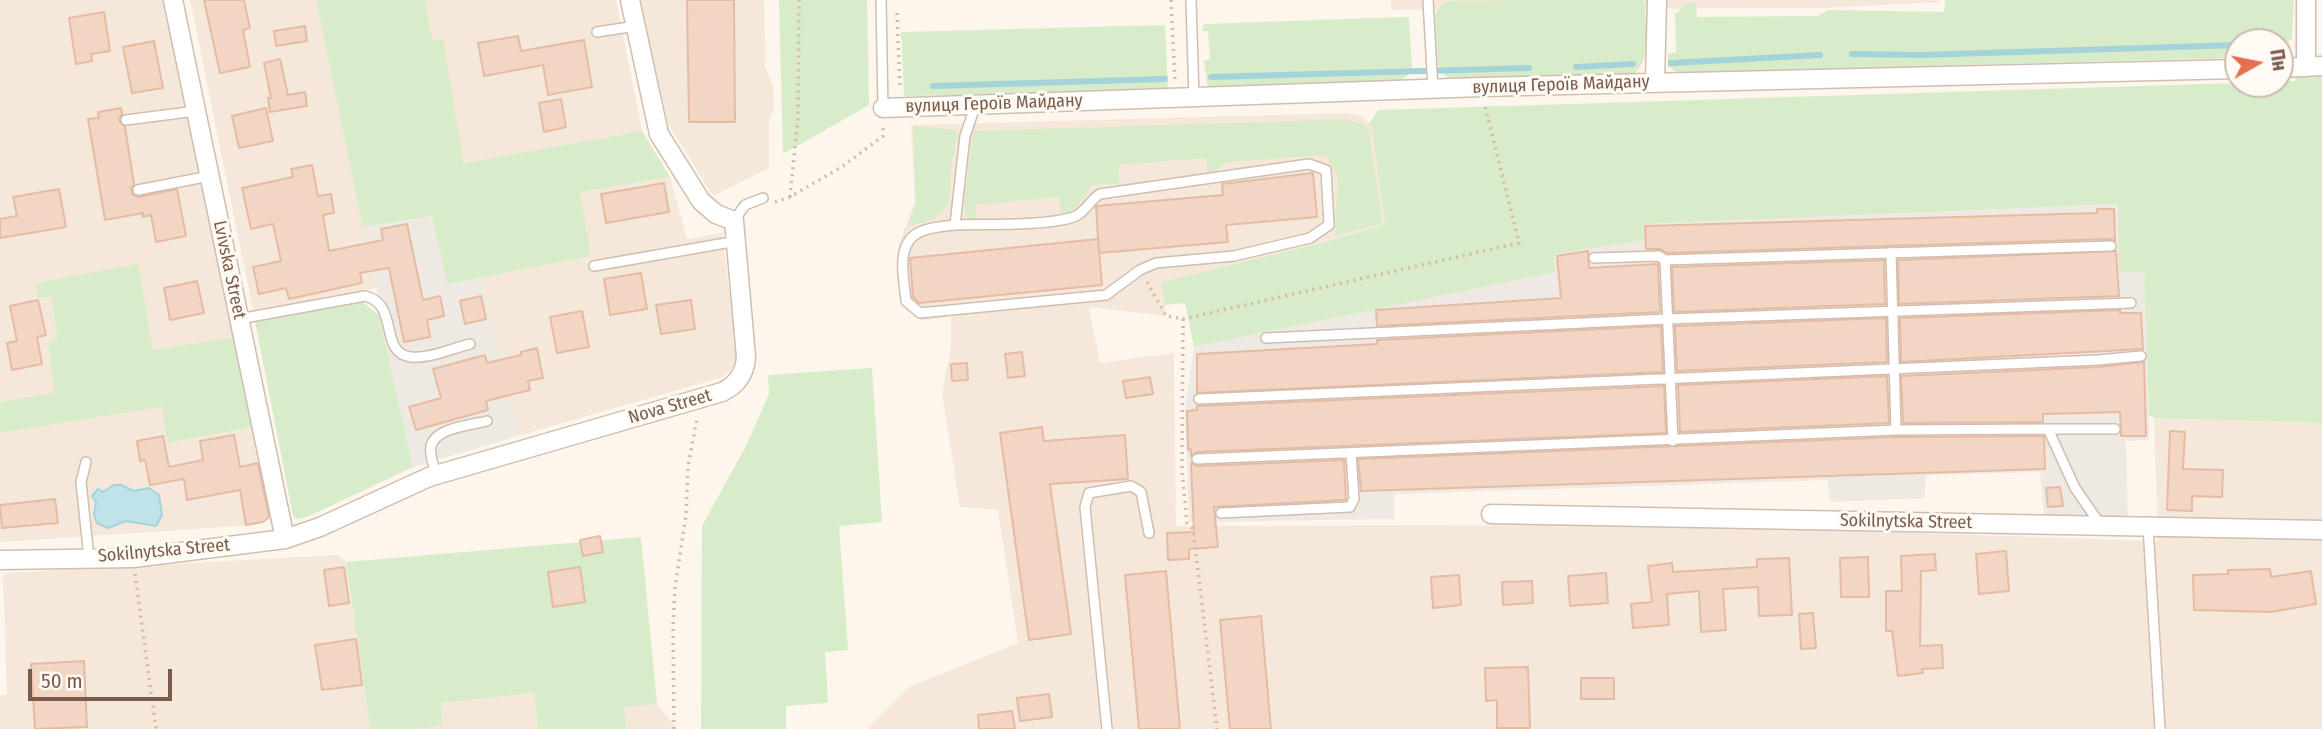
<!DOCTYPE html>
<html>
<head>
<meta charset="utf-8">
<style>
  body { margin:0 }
  #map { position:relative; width:2322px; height:729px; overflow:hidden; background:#fdf6ec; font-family:"Fira Sans Condensed",sans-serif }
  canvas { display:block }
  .north { position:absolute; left:2224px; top:28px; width:70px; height:70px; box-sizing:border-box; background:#fffaf3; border:2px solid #cabbb1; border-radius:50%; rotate:81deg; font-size:19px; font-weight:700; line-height:28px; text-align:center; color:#7a5c4d }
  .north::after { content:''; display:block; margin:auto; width:24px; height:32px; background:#e76f51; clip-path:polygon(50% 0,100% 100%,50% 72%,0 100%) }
  .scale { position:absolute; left:28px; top:669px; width:144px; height:32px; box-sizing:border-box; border:4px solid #7a5c4d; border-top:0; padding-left:9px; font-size:21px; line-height:24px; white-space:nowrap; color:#7a5c4d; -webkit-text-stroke:5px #fffaf3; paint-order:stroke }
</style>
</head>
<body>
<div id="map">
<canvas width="2322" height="729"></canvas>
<div class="north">Пн</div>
<div class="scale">50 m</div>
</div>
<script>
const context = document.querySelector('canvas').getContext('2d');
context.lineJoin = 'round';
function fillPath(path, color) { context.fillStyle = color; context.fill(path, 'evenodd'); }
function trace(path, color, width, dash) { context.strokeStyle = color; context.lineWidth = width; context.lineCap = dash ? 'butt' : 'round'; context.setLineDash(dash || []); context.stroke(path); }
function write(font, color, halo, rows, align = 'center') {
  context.font = font + ' "Fira Sans Condensed",sans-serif'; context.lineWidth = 6; context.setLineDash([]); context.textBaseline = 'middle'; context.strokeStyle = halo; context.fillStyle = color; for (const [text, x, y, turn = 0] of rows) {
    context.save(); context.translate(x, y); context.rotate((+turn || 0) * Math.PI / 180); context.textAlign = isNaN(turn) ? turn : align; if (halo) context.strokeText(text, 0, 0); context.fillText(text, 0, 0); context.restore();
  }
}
fillPath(new Path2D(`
  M0,0H163L234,337L153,350L37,283L39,298L51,296L57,338L48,344L54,394L0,402Z
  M190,0H316L377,288L253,310Z
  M425,0H616L642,131L464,163L443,40L433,41Z
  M639,0H764L765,66L773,85L774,107L769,120V168L713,196L668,124Z
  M1391,0H1939V2L1823,8L1391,10Z
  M1347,113L1363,117L1372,127L1386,224L1341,238L1163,282L1166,316L1089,307L1100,363L1174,353L1176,526L1672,525L2158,541L2154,418L2322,423V729H867L909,687L1018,643L998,510L960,507L942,393L951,347V316L922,321L904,305L898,246L915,202L911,125Z
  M670,177L687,239L722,233L737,353L736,362L731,370L723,377L518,436L481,277L591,256L579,192Z
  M162,407L169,443L252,427L271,516L264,522L254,525L0,542V433Z
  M338,555L346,562L370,729H0V695H7L3,573Z
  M534,693L538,729H415L443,726L441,703Z
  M657,704L677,729H627L624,707Z`), '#f5e8da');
fillPath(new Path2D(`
  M2119,204V271H2144L2149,416V440L2126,441L2128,517L2044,516L2040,472L1926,475L1924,498L1830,502L1828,480L1394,494V519L1189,522L1185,409L1194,347L1554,272L1553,254L1643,240V224Z
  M432,216L447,284L481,277L518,436L413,467L379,315L377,288L363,227Z`), '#efe9e4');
fillPath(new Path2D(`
  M316,0H425L433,40L443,39L464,163L642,131L670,177L580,192L591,256L447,284L432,216L363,227Z
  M779,0H867L869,105L783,154Z
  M1642,0L1645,4C1645,26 1653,62 1632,75L1460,82L1444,75L1438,64L1435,15L1439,8L1447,1Z
  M1945,0H2294L2292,38L2280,51V42H2238V58L1959,65L1682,76L1668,66V54L1676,52L1675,14L1690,2L1696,3L1697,17L1818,16L1828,10L1944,12Z
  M1406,17L1409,18L1412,67L1407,76L1396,84L1215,91L1207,84L1204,61L1210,59L1208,31H1202L1204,24Z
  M1165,25L1168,91L904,96L901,32Z
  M2296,74H2322V423L2154,418L2149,416L2144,272L2119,271L2118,204L1643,224L1644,240L1554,254L1555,272L1194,347L1185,303L1165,305L1162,282L1341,238L1385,224L1372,127L1369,124L1378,110L2238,83L2280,84V81H2295Z
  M1329,120L1355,121L1368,128L1383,223L1335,236L1338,177L1326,155L1227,162L1208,176L1206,158L1118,165L1119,184L1092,185C1084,198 1077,212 1061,214L1059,197L975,205L976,222L967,218L964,207L973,131Z
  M913,126L957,130L954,155L952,158L949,202L935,219L908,226L916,202Z
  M138,264L153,350L234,337L252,427L168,443L162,407L0,433V402L54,393L48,344L57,337L51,297L38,298L36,283Z
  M363,302L379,315L413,467L307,517L297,519L293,516L255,321Z
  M872,368L882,522L839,526L848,650L825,652L828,703L786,706V729H701L702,526L746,446L769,394L768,375Z
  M641,537L657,704L624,707L627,729H538L534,693L441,703L443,726L415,729H370L346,562Z`), '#d8ecc9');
const water = new Path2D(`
  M114,485H121L134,491L149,488L159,495L162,515L156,526L126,521L108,528L97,523L94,515L96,502L92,496L98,489L103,492Z`);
fillPath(water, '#bfe3e8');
trace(water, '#a5d3da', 2);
trace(new Path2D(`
  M1852,54L1921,55L2238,45
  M1671,63L1820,55
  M1576,67L1633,64
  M1211,77L1529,68
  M933,86L1165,79`), '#a5d3da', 6);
const building = new Path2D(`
  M204,0H244L250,28L243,30L250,67L220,73Z
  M687,0H734L735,122H689Z
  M104,12L110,51L91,54L92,61L76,64L69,18Z
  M305,26L307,41L276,46L274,31Z
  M518,36L521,51L584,40L592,87L548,95L543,65L484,76L478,43Z
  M154,41L163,88L132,93L123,47Z
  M280,59L288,95L305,92L307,106L270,112L268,98H271L264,63Z
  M561,99L566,127L544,132L539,103Z
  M121,108L122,114L119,120L125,127L134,184L131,188L132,194L139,197L177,189L186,236L156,242L151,215L143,217V213L105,220L88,119L99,118L98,112Z
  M266,108L273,141L239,148L232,116Z
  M312,165L318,196L331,194L334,213L323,215L329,251L383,240L381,229L407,224L423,300L440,296L444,316L427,320L430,337L404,342L389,268L360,273L362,283L289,299L286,288L259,294L253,267L281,261L273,224L251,229L242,188L293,177L291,169Z
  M1313,173L1317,217L1226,225L1228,242L1099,253L1096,206L1223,195L1222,184Z
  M664,183L669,212L606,223L601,194Z
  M59,189L66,227L0,238V219L17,216L13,197Z
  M2097,209H2114L2115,241L2111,239L1667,253L1660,249H1646L1645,226L2097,213Z
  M1098,239L1102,285L919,303L913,297L910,258Z
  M1588,251L1589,268L1658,264L1660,312L1377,326L1376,310L1561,298L1557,256Z
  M2116,251L2119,296L1899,304L1898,260Z
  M1884,260L1885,304L1674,312L1672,267Z
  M641,273L647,309L610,315L604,279Z
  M197,281L204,313L170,320L164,288Z
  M481,296L486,319L465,324L460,301Z
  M38,300L46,335L37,337L42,364L12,370L7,343L17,341L10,306Z
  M691,300L695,329L661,334L656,305Z
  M2120,310V313H2141L2143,349L1901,362L1900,318Z
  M582,311L589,347L557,353L550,317Z
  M1886,318L1887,362L1677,371L1675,326Z
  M1661,326L1663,372L1197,393V354L1377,344V340Z
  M537,348L543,378L528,381L530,390L486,401L488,410L416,430L409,407L441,398L433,369L485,355L487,363L521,355V352Z
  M1022,352L1025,376L1008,378L1005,354Z
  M2144,362L2146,436H2121L2120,412L2043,414V422L1903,423L1901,376L2098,367Z
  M967,363L968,380L952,381L951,364Z
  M1887,376L1889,423L1680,432L1678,385Z
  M1150,377L1153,394L1126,398L1123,381Z
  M1664,386L1666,433L1197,452L1191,456V449L1188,450L1187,411L1197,410V406Z
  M1042,427L1044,441L1125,435L1128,479L1050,484L1071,634L1029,640L1000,433Z
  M2170,431L2185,432L2183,469L2223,470L2222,497L2192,496V511L2167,510Z
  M234,435L240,467L258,463L269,517L263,522L246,525L240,490L187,500L184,479L150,485L145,460L140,461L137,441L163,436L169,467L203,460L200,441Z
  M2044,436L2045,469L1361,491L1358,459L1896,437Z
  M1344,460L1346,500L1214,507L1218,547L1189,549V559L1168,560L1167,533L1194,532L1191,463L1197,466Z
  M2060,487L2063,506L2048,507L2046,488Z
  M55,499L58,523L2,528L0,505Z
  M600,536L603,552L583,556L580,540Z
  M2006,551L2009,591L1979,594L1976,554Z
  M1935,554L1936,570L1921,571L1920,646L1942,645L1943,668L1922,669L1923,673L1898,676L1892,631H1886V591H1902L1901,556Z
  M1868,557L1869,597H1841L1840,558Z
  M1789,558L1792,615L1759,616L1758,587L1723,589L1726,630L1701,632L1699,591L1667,594L1669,625L1633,628L1631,604L1652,602L1648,566L1672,563L1673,572L1757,567V559Z
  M344,567L349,603L329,606L324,570Z
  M580,567L585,602L553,607L548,572Z
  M2270,569L2271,577L2311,571L2316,604L2271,612L2194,610L2193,575L2228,574V570Z
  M1166,571L1180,729H1139L1125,575Z
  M1606,573L1608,603L1570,606L1568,576Z
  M1459,575L1461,605L1433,608L1431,577Z
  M1532,581L1533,603L1503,605L1502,582Z
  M1813,613L1816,648L1801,649L1799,614Z
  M1261,616L1271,729H1230L1220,620Z
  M356,639L362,685L322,690L315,645Z
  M84,661L87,727L35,729L31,664Z
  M1528,667L1530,728H1497V700L1486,701L1485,668Z
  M1581,678H1614V699H1581Z
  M1049,694L1052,717L1020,721L1017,698Z
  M1012,711L1015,729H979L978,715Z`);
fillPath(building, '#f3d5c3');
trace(building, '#e6bba3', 2);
const lane = new Path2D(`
  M881,0L883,108
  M1191,0L1194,97
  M1428,0L1433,89
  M597,32L636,26
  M126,120L196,111
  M138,190L210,176
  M734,221L745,205L763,198
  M955,225C984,224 1053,226 1076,216C1087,210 1090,200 1100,194L1309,164L1326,170L1329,225L1310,238L1234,256L1156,263L1140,270L1106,295L920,313L906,301C904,278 894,242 922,231C932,227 945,226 955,225L965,136L976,104
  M1891,252L1896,430
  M1594,258L1659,256L1665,260L2111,246
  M1665,260L1673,441
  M594,266L737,241
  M239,319L365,296C400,304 378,353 411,357C429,359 453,348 470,344
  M1266,338L1667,319L2131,303
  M1199,399L2098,360L2141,356
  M2048,429H2115
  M1197,459L1896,430L2048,429L2075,488L2100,524
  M86,462L81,482L89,558
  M436,475C434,466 429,455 431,446C435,428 471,425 487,421
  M1221,513L1350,507L1354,499L1351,453
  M2148,526L2160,729
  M1107,729L1085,507L1089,493L1131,486L1141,492L1149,533`);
const street = new Path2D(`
  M173,0L285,539
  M2306,0V67
  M2280,68L2322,66
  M1655,82L1657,0
  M883,108L1481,87L2238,69
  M1491,514L2322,530
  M0,560L133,558L285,539L320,527L429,477L722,392C737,385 745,374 746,357L734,221L716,214L701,201L659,134L630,0`);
trace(lane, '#d1beb0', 12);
trace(street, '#d1beb0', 21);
trace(new Path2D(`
  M1171,0L1175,81
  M897,13L900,89
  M790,197L798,116L799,0
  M775,202L790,197L843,166L883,136V125
  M1147,282L1166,316L1183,319L1519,243L1484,102
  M1183,319L1182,470L1187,523L1193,529L1217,729
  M135,574L156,729
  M674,729L673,627L675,588L686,515L688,467L697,418`), '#d9b8a5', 3.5, [2, 5]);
trace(lane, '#fff', 9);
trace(street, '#fff', 18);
write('18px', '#7a5c4d', '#fffaf3', [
  ["вулиця Героїв Майдану",1561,85,-2],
  ["вулиця Героїв Майдану",994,104,-2],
  ["Lvivska Street",229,270,78],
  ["Nova Street",670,407,-16],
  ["Sokilnytska Street",1906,522,1],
  ["Sokilnytska Street",164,551,-5]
]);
</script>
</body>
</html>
